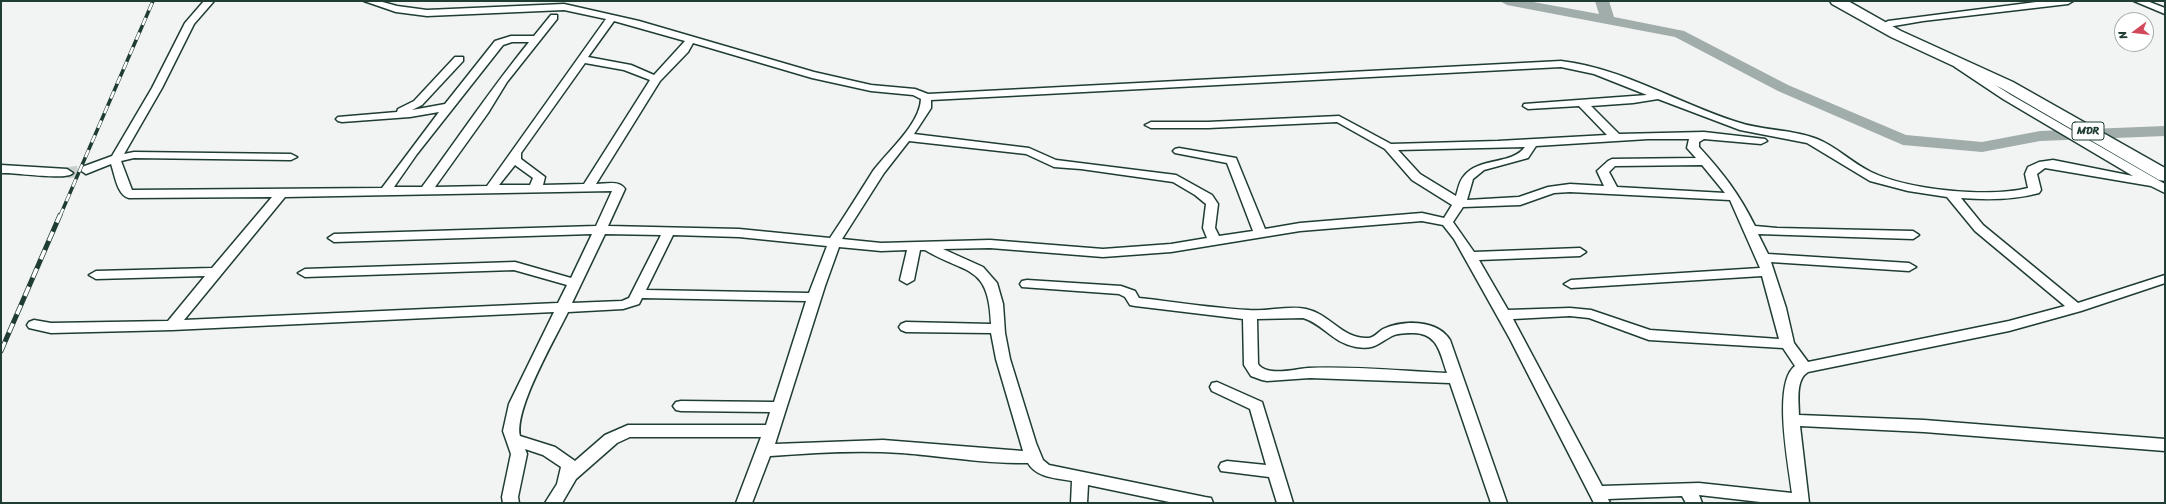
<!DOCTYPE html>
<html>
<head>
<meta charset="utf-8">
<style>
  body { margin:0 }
  #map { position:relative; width:2166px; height:504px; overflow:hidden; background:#f2f3f3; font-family:Sriracha,sans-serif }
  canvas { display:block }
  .frame { position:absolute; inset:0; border:2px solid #1f3d34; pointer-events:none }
  .north { position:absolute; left:2114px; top:12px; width:40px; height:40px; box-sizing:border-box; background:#fff; border:1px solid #a5b1ae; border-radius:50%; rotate:255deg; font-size:11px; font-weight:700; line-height:16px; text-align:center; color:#1f3d34 }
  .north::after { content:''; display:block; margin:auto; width:14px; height:18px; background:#d1495b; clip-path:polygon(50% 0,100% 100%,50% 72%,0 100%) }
</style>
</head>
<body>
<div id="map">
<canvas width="2166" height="504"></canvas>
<div class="frame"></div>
<div class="north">N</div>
</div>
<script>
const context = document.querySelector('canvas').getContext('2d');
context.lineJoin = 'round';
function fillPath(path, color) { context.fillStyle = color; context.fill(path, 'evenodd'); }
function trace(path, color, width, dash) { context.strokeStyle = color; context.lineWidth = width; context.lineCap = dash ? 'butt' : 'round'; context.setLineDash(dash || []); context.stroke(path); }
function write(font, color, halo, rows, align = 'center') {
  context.font = font + ' Sriracha,sans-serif'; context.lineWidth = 3; context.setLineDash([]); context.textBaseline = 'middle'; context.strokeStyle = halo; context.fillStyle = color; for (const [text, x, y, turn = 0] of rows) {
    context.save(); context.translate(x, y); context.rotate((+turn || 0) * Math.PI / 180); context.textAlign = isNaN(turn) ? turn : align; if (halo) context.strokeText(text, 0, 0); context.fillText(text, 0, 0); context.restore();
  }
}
fillPath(new Path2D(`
  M1500,1H1528L1599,14L1595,1H1609L1614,17L1684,31L1788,85L1906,135L1982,142L2040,131L2165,126V136L2040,141L1982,152L1903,145L1778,91L1675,37L1507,5Z`), '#a1adaa');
trace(new Path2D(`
  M67,173L86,170`), '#c8cfcd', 11, [11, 5.5]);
const street = new Path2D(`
  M204,1H214L194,24L162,88L124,154L134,152L291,154L297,157L291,160L134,158L121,161L132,190L382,188L439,112L410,117L342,122L338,121L336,119L338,117L397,112L398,109L414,101L455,57H463V61L422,105L412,110L445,104L495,41L511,36H534L551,15H557V19L507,82L488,113L435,187L487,186L606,19L564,10L427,16L396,12L364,1H379L397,6L427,10L564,4L639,21L814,72L871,85L915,89L928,94L1561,61C1623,68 1679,104 1737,122C1763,131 1792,129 1817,139C1837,147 1852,163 1871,172C1908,190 1989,198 2028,188L2025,174L2028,167L2039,162L2053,160L2133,176L2003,99L1955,67L1954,65L1959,62L2011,95L2165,184V193L2151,186L2045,168L2037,174L2041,190L2039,193C2013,200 1988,200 1961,198L1983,225L2078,303L2165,275V283L2081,311L2009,331L1808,372C1795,380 1799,402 1799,415L1924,420L2165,439V451L1924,432L1800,426L1809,503H1769L1699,495L1702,503H1686L1682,496L1608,499L1610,503H1594L1510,339L1454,239L1443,225L1422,221L1300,231L1171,252L1103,257L990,248L943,249L983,267L997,283L1003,304L1005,333L1010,359L1036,443L1043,460L1049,465L1205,497L1211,498L1213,503H1174L1088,485L1087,503H1071L1072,481C1056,478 1037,478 1028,463C986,464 943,456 901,453C857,450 814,453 770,456L752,503H736L761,437H630L617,443L576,479L562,503H545L557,484L561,467L543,455L525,449L527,454L518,497L519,503H503L502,497L511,454L503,431L509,404L554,312L172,330L51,333L29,328L27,325L29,322L34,320L51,323L168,321L205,276L96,279L89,275L96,271L212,268L272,197L129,198C117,195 115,175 111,164L86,174L80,170L82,167L112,156L152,88L185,23ZM614,21L685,41L654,75L631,65L588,57ZM512,42H529C491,89 458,138 422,187H394L417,154L503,45ZM693,43L812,78L871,91L913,95L921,99C920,124 888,151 873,171C859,193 845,216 830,238L739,229L608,226L625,189C619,180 606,184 596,184L660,81L688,52ZM585,63L624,70L650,80L584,184L543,185L545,177L521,159V153ZM1561,67L1594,74L1647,95L1524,104L1523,106L1528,109L1579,106L1607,135L1498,141L1391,144L1339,116L1208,122H1151L1145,125L1151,128H1208L1337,122L1385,149L1412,180L1452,205L1444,218L1422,213L1300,223L1265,229L1236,158L1179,148L1175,149L1173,151L1175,153L1227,163L1253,231L1219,236L1215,228L1218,204L1212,195L1176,175L1056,160L1029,148L914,134L931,108V100ZM1658,99L1740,130L1807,143L1870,181L1908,191L1947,197L1975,231L2065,306L2009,321L1808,362L1794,343L1786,308L1771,262L1909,271L1916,267L1909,263L1768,254L1758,234L1913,239L1919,235L1913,231L1777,228L1755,226C1739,194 1723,173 1699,147V142L1704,139L1761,144L1767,141L1765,139L1704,132L1619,134L1591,106L1633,103ZM1648,139H1689L1687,148L1696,158L1612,159L1608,161L1597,171L1604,186L1570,184L1548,187L1519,197L1467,200L1473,179L1484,170L1528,158L1536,146ZM909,141L1026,154L1054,167L1081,169L1173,182L1195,195L1206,204L1203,228L1207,238L1171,244L1103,249L990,240L881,243L842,239L884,173ZM1525,147C1512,165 1479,157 1464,176C1459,181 1458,190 1456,196L1420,174L1398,150ZM515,165L533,178L530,185H499ZM1702,165L1725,193L1617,187L1609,172L1615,166ZM612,191L596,226L334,234L328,238L334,242L592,234L571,278L515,262L305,269L298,273L305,277L514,270L567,285L558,303L184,320L285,197ZM1570,192L1730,200L1760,268L1571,280L1564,284L1571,288L1762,276L1779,339L1650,330L1591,310L1570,308L1508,310L1479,260L1580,256L1586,252L1580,248L1474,252L1453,222L1463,207L1520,205L1554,193ZM605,234L661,235L629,298L622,301L572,303ZM673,235L739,237L827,246L809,293L646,290ZM839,247L881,251L907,250L900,280L907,284L914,280L920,250H925C967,275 989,264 991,324L906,322L901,324L899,327L901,330L906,332L991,333L996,359L1023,451L883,440L775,444L825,286ZM642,298L806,301L774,402L681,401L676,402L673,406L676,410L681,411L770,412L766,425H628L605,435L575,461L555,447L520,436C514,409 555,339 568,312L623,309L639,304ZM1570,316L1589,318L1649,340L1783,348L1795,366C1772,383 1789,467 1792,493L1699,483L1602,486L1513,319Z
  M2044,1H2073L2068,4L1923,21L1888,27L1883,24L1888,21Z
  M2134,1H2147L2165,8V14Z
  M1,165L67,169L73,173C67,181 14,172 1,173Z
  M1027,280L1121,286L1135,291L1139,298C1176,302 1212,308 1248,310C1267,312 1288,305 1306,309C1330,314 1342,339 1368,338C1374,338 1378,332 1383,329C1403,320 1437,319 1450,340L1507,503H1491L1450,383L1310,378L1267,381L1262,380L1251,376L1244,365L1243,319L1135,306L1130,305L1125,297L1119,294L1022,287L1020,284L1022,281ZM1303,318C1323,324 1333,343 1356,347C1375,350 1377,344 1392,336C1398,333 1407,333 1413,333C1438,333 1440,353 1447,373C1402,371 1353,366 1308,368C1295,369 1267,377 1258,364L1257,319Z
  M1217,382L1262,402L1293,503H1277L1269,477L1221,471L1219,467L1221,463L1227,461L1266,465L1250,409L1212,391L1210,387L1212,383Z`);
const primary = new Path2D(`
  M1830,1H1848L1901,31L2013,82L2165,168V181L2159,180L2001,88L1891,37L1832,4Z`);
trace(street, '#1f3d34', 3);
trace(primary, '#1f3d34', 3);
fillPath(street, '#fff');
fillPath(primary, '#fff');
const railFar1 = new Path2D(`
  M60,216L153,1`);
const rail = new Path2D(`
  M1,351L60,215`);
trace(railFar1, '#1f3d34', 3.5);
trace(rail, '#1f3d34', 5);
trace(railFar1, '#fff', 2.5, [8]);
trace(rail, '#fff', 3.5, [10]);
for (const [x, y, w] of [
  [2088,131,32]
]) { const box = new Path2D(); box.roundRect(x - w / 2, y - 9, w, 18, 3); context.fillStyle = '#fff'; context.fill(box); trace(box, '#1f3d34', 1); }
write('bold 11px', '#1f3d34', null, [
  ["MDR",2088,131]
]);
</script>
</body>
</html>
